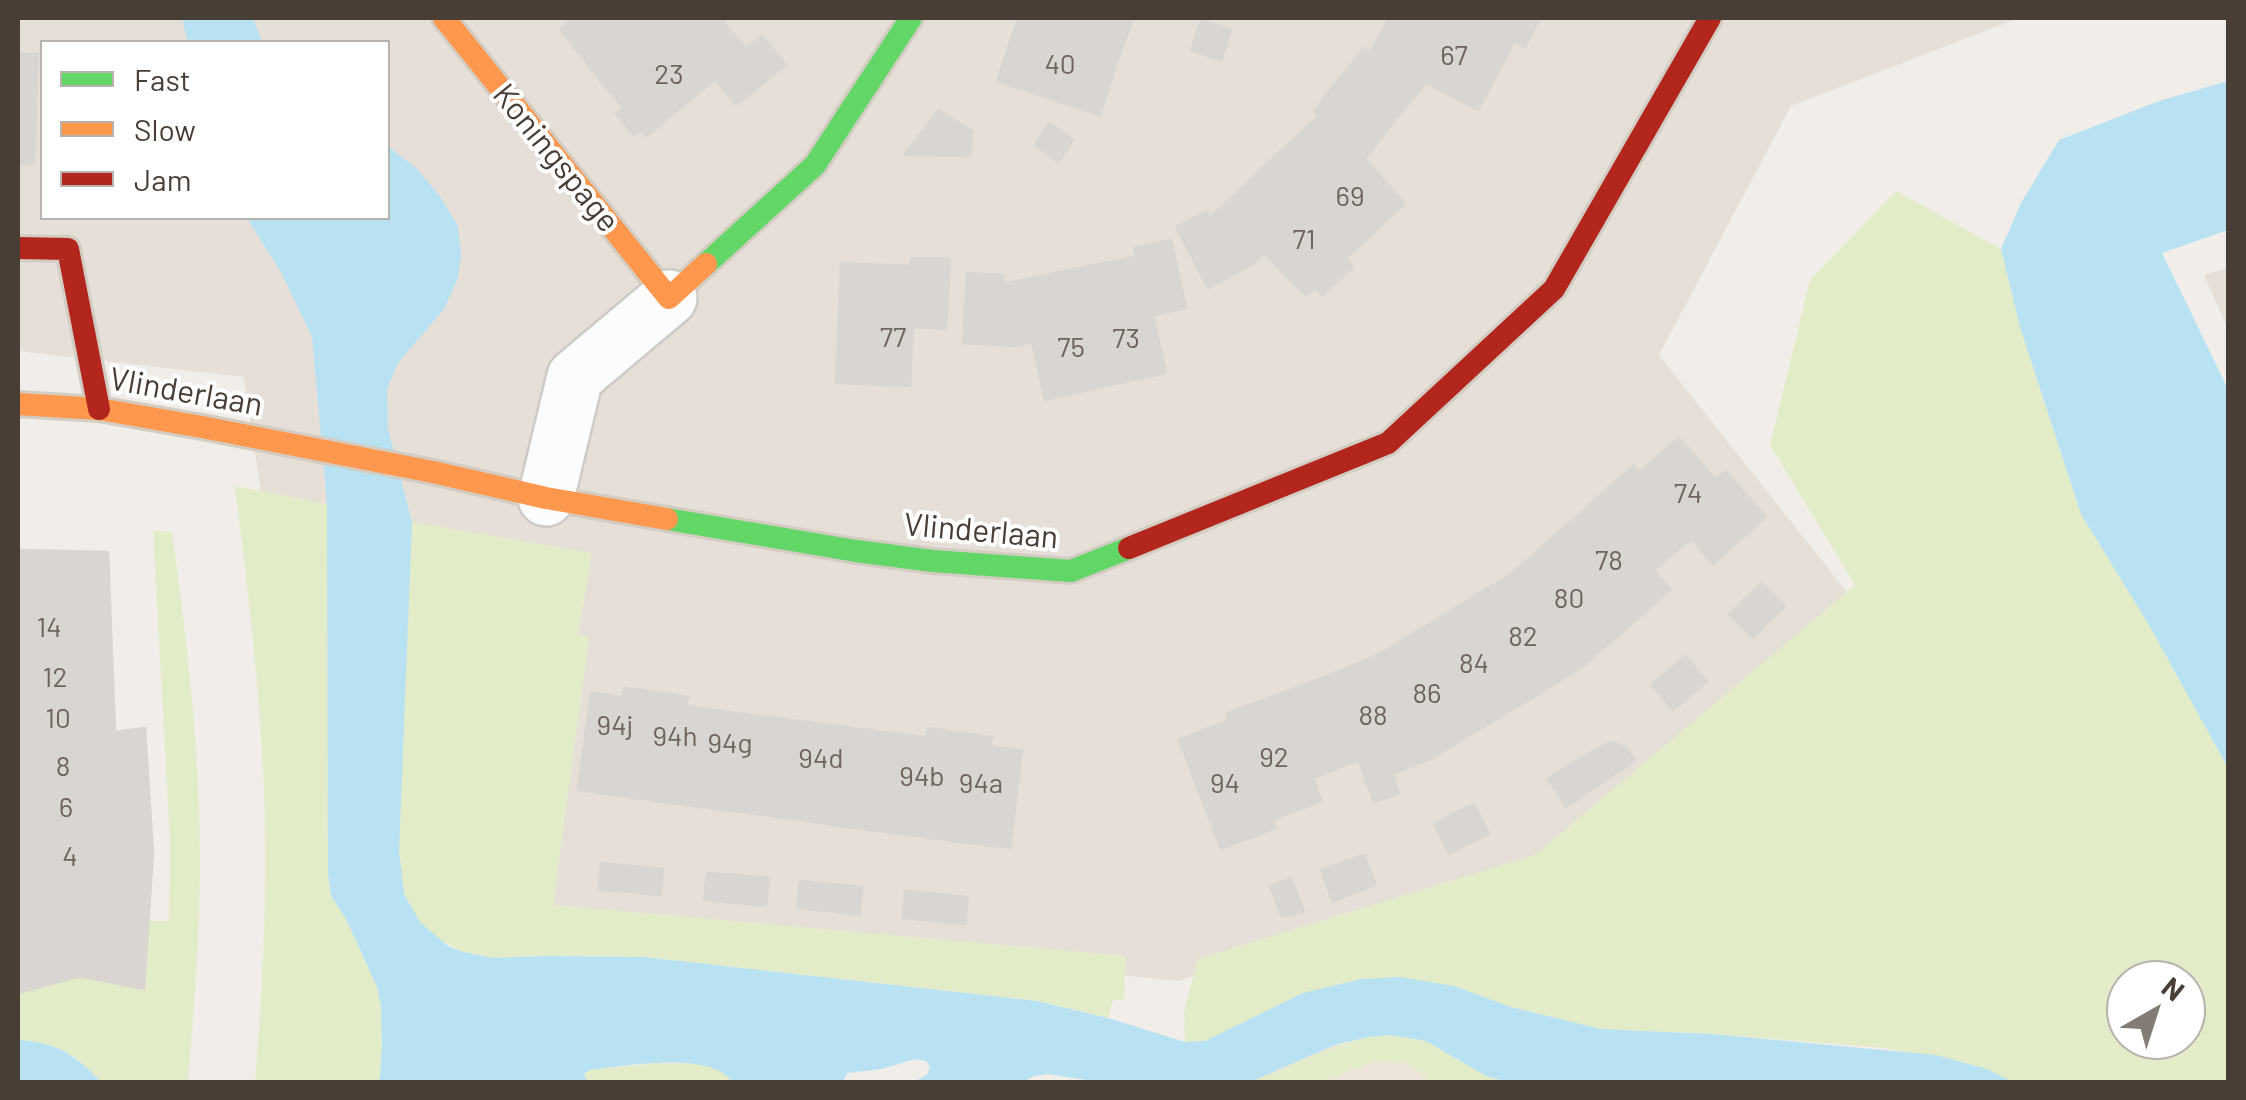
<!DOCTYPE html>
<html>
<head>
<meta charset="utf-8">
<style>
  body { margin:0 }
  #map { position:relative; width:2246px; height:1100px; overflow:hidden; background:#f1eeea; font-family:Barlow,sans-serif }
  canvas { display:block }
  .frame { position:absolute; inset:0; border:20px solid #483e35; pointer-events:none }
  .legend { position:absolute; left:40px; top:40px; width:350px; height:180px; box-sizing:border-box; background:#fff; border:2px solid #b6b2ae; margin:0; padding:12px 18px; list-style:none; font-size:30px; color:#483e35 }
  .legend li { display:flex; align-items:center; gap:20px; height:50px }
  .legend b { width:50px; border:2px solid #b6b2ae }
  .north { position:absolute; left:2106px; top:960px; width:100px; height:100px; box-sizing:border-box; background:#fff; border:2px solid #b6b2ae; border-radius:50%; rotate:39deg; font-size:28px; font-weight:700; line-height:40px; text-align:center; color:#483e35 }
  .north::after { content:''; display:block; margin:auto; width:35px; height:45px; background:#837c74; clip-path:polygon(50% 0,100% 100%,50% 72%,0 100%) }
</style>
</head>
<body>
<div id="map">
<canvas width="2246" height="1100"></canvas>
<div class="frame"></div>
<ul class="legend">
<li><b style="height:12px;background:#63d668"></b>Fast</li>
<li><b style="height:12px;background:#ff974d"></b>Slow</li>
<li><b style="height:12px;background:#b3261e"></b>Jam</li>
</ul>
<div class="north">N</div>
</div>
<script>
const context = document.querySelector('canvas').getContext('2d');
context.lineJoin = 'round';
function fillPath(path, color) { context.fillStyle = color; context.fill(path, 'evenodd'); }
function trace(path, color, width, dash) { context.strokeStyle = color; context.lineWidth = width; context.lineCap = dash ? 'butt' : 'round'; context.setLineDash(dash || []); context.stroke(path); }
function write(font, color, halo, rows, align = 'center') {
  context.font = font + ' Barlow,sans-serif'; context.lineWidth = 8; context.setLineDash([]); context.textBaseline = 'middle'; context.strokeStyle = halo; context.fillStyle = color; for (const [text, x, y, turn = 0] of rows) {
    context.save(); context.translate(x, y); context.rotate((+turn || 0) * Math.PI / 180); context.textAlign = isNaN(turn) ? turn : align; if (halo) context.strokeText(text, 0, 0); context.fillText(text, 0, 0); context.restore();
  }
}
fillPath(new Path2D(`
  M18,18H2019L1791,106L1659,355L1850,596L1539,854L1179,981L348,900L300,761L244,377L18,351ZM42,42H388V218H42Z
  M2228,268V329L2204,275Z`), '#e6dfd7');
fillPath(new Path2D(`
  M1335,1045L1486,1076L1508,1082H1250Z`), '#ece4d9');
fillPath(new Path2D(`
  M1896,191L2001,249L2020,327L2081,514L2149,625L2228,768V1082H2013L1987,1069L1886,1048L1712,1034L1601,1029L1511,1007L1454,986L1303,993L1205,1041L1185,1042L1184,1012L1198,959L1535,855L1855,585L1770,445L1810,280ZM2126,980H2186V1040H2126Z
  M235,486L327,504L328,873L331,896L346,919L377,987L381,1006L382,1045L380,1079L378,1082H255C264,974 269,862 262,753C257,663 246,575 235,486Z
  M412,522L592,553L578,635L589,637L553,905L1126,956L1124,1000H1113L1108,1018L1037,1001L644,957L546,956L492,958L460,951L434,936L420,922L410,906L404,894L399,851Z
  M153,530L172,532C187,641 200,750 200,860C200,935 194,1009 188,1082H101C76,1053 56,1042 18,1040V993L80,976L143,988L149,921H169L170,839Z
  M1390,1035L1426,1041L1486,1076L1508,1082H1431L1409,1064L1393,1062H1373L1319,1082H1250C1301,1065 1334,1039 1390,1035Z
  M659,1063C684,1064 716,1059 732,1082H587L584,1074L589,1070Z`), '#e3ecc8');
fillPath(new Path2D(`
  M182,18H253L262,42H188Z
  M2228,81V230L2162,253L2228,389V768L2149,625L2081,514L2020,327L2001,249L2021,203L2059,140L2159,101Z
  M388,146L416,168L440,196L458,226L461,254L458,278L444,309L398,363L387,389L388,429L412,522L399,851L404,894L420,922L448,946L460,951L492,958L546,956L644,957L1037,1001L1108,1018L1185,1042L1205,1041L1303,993L1362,979L1399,977L1454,986L1511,1007L1601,1029L1712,1034L1936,1055L1987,1069L2013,1082H1508L1486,1076L1426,1041L1390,1035L1369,1037L1335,1045L1250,1082H1100L1047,1074L1034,1076L1022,1082H913L927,1075L930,1067L926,1061L915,1059L882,1069L847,1073L843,1082H732C711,1050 624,1066 590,1070L584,1074L587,1082H378L380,1079L382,1045L381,1006L377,987L346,919L331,896L328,873L327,504L312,337L282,274L247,218H388Z
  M18,1040C55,1042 76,1054 101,1082H18Z`), '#b8e2f2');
const building = new Path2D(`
  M574,18H686L603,84L560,29Z
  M686,18H720L746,49L762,36L786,65L736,105L715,79L647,136L642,130L634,136L616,114L623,108L603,84Z
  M1018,18H1133L1120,55L1017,21Z
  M1389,18H1443L1509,52L1478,110L1426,83L1392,124L1338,80L1365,47L1370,53Z
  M1443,18H1540L1525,47L1514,41L1509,52Z
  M1201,20L1231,30L1221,60L1191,50Z
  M1017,21L1119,56L1100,115L997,81Z
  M18,54H38L34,164H18Z
  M1337,81L1392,124L1365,159L1405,203L1354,251L1270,161L1319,116L1314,111Z
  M939,110L972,131L970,156L904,155Z
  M1049,123L1073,140L1059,162L1035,145Z
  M1270,161L1354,251L1346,258L1353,267L1323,295L1315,287L1306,296L1264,253L1253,264L1208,288L1176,227L1206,211L1210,218Z
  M1171,240L1186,308L1153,315L1166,373L1105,386L1079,268L1136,257L1134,248Z
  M911,258L950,259L946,329L913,327L910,386L836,383L841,263L911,266Z
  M1079,268L1105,386L1045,400L1032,342L1015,346L963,343L967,273L1002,275L1003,284Z
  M1679,438L1757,525L1713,564L1632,469L1633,465L1639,472Z
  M1631,468L1691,539L1654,570L1671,590L1669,591L1591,503Z
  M1725,471L1766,516L1757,524L1717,478Z
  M1592,504L1669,591L1629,626L1552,538Z
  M1552,538L1629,626L1581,668L1513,573Z
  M18,550L108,552L115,732L145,728L153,853L144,989L80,976L18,993Z
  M1513,573L1581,668L1527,701L1466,601Z
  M1762,583L1785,606L1768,622L1746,598Z
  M1746,598L1768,622L1753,638L1729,614Z
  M1466,601L1527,701L1480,729L1421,629Z
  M1421,628L1480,729L1429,760L1376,656Z
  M1376,656L1429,760L1392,774L1399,793L1374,802L1327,676Z
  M1685,656L1707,681L1690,696L1668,671Z
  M1668,671L1690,696L1673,710L1651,685Z
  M1327,676L1358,760L1313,778L1322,802H1319L1277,695Z
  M624,688L657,692L642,799L578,790L591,693L623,697Z
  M657,692L688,697L686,706L713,710L701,807L642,799Z
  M1277,695L1319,802L1272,820L1276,828L1273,829L1228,713Z
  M713,710L760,716L748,813L701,807Z
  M1228,713L1273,829L1221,849L1179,740L1229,720L1226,715Z
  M760,716L807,722L794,819L748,813Z
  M807,722L853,728L840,826L794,819Z
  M853,728L900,734L886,832L840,826Z
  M928,728L959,733L946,840L886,832L900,734L926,737Z
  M959,733L992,737L990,746L1022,751L1010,848L946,840Z
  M1610,742L1625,747L1635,760L1585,794L1567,766Z
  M1567,766L1585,794L1566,807L1548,779Z
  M1474,804L1489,834L1468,844L1453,814Z
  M1453,814L1468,844L1449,854L1434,824Z
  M1364,855L1376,885L1354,893L1343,862Z
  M601,863L632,866L630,892L599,890Z
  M1342,863L1354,893L1333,901L1321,870Z
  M632,866L663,869L661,895L630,892Z
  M707,873L738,875L735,903L704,900Z
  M738,875L769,878L766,906L735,903Z
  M1291,878L1304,911L1282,917L1270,886Z
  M800,881L831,884L828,911L797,908Z
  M831,884L862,887L860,915L828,911Z
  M905,891L937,894L934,921L903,918Z
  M937,894L968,897L965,924L934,921Z`);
fillPath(building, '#d9d5d1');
trace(building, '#d9d5d0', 2.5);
const street = new Path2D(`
  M546,498L575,377L669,298`);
const fast = new Path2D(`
  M706,264L815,165L911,18
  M667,519L856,551L933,561L1071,571L1129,548`);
const slow = new Path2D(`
  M444,18L669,298L706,264
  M18,404L99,409L202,427L433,472L546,498L667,519`);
const jam = new Path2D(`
  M18,248L68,249L99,409
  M1129,548L1388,443L1554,289L1710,18`);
trace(street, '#cecac6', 60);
trace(fast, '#d2ccc2', 28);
trace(slow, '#d2ccc2', 28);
trace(jam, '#d2ccc2', 28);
trace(street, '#fdfcfc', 55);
trace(fast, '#63d668', 22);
trace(slow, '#ff974d', 22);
trace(jam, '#b3261e', 22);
write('28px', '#6e655e', null, [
  ["67",1454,56],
  ["40",1060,65],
  ["23",669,75],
  ["69",1350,197],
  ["71",1304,240],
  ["77",893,338],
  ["73",1126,339],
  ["75",1071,348],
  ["74",1688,494],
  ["78",1609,561],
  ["80",1569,599],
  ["14",49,628],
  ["82",1523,637],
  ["84",1474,664],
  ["12",55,678],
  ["86",1427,694],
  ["88",1373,716],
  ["10",58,719],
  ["94j",615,726],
  ["94h",675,737],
  ["94g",730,744],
  ["92",1274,758],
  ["94d",821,759],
  ["8",63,767],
  ["94b",922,777],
  ["94a",981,784],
  ["94",1225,784],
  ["6",66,808],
  ["4",70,857]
]);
write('32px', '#483e35', '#fff', [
  ["Koningspage",556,158,51],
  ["Vlinderlaan",186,392,10],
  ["Vlinderlaan",981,531,5]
]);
</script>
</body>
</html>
